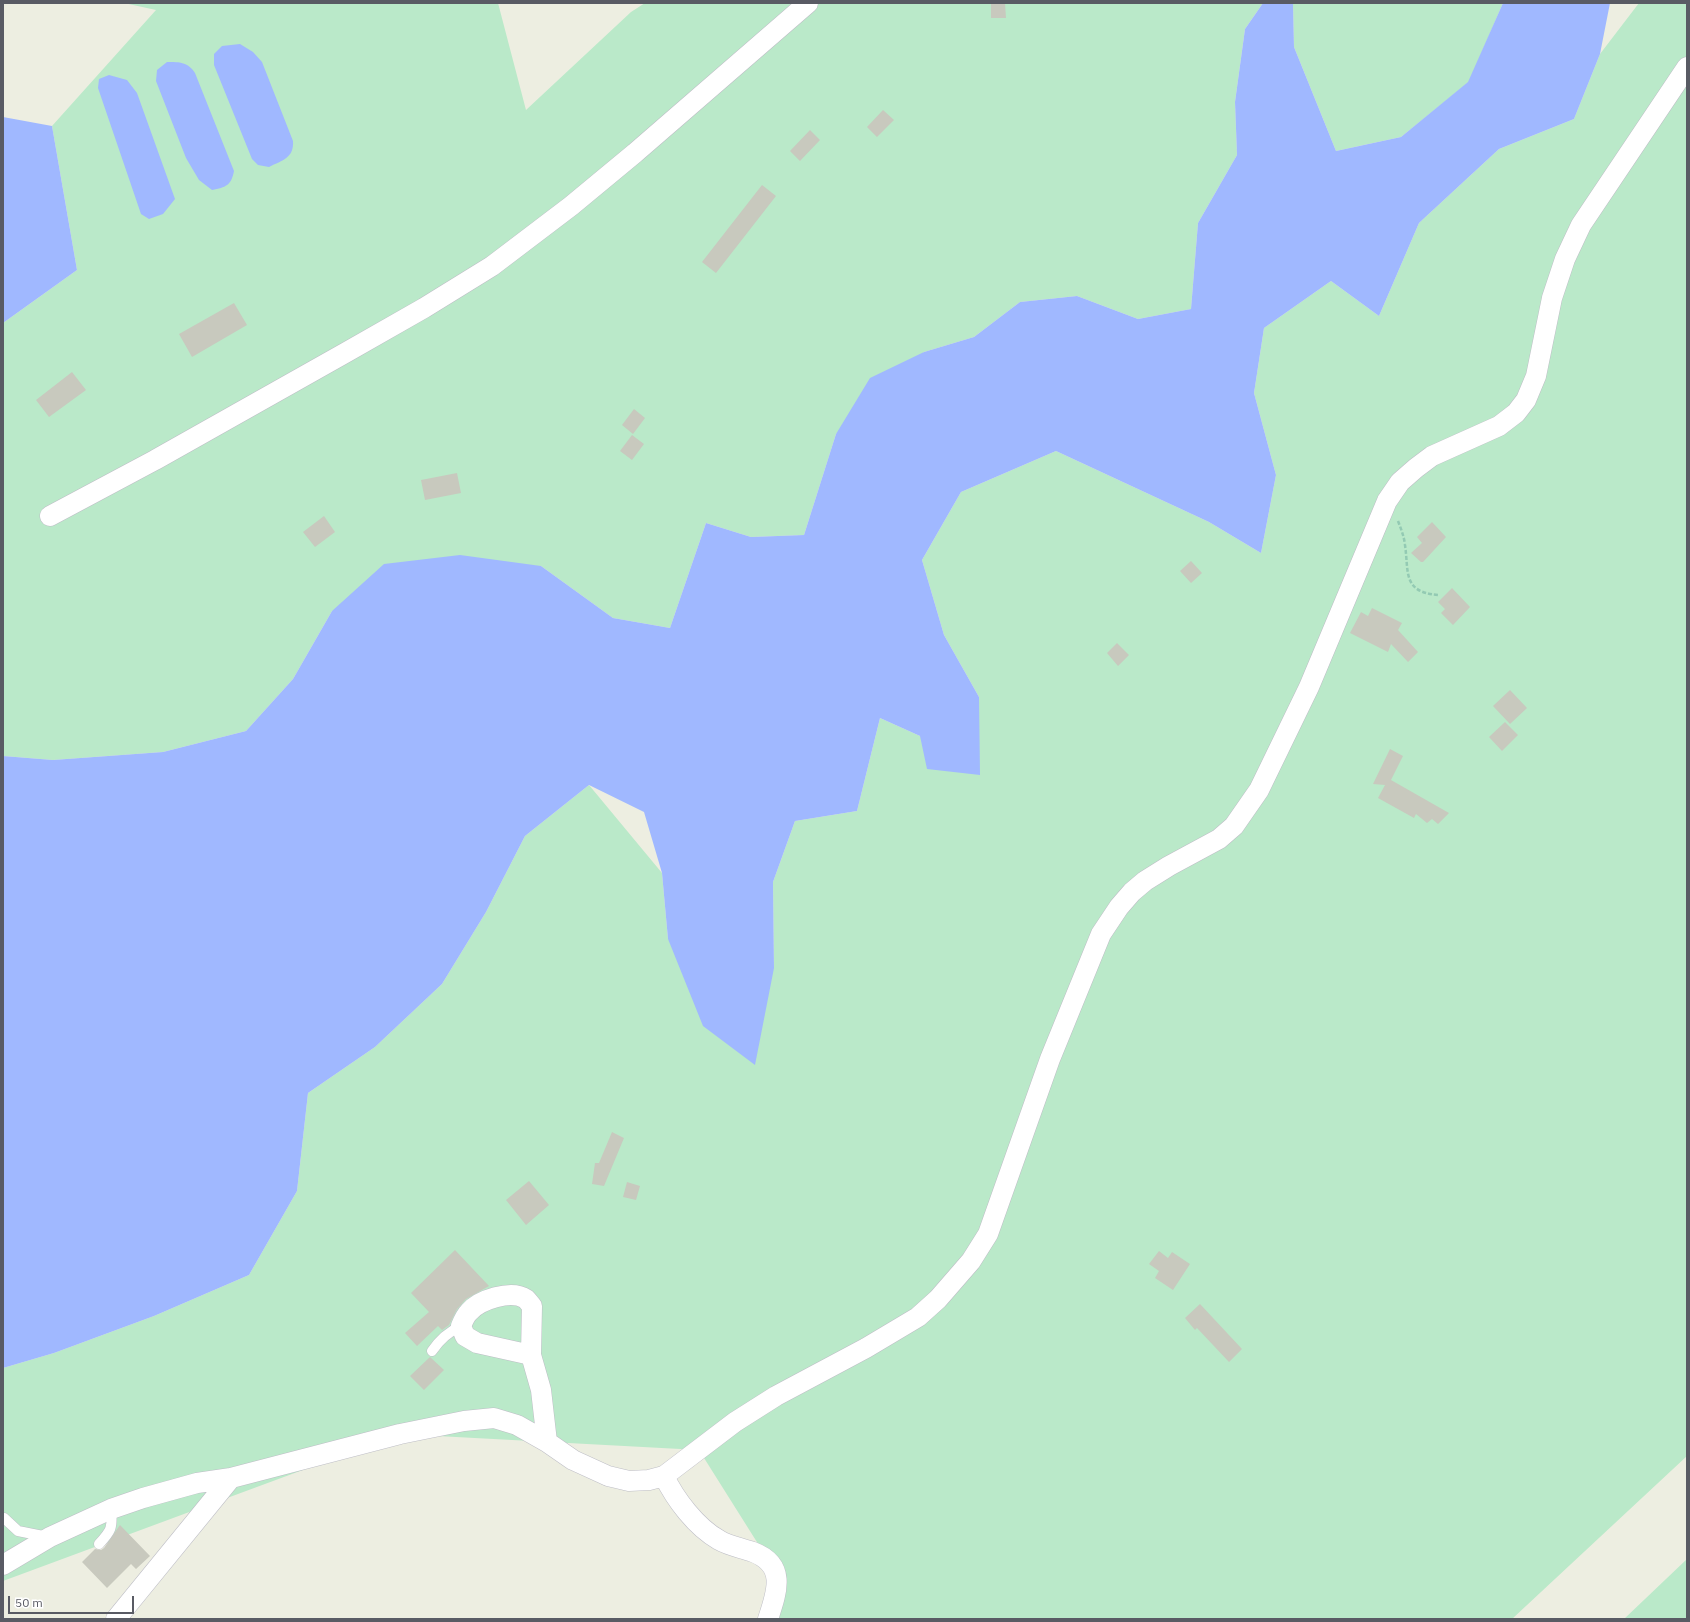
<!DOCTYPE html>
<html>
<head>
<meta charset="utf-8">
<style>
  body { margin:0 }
  #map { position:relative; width:1690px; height:1622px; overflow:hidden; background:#edeee1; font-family:"IBM Plex Sans",sans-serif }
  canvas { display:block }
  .frame { position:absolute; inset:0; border:4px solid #595b64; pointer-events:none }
  .scale { position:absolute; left:8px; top:1596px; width:126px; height:18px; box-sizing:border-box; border:2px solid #595b64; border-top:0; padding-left:5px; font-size:12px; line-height:14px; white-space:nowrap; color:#595b64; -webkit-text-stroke:3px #fff; paint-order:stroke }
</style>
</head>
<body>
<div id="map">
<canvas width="1690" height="1622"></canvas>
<div class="frame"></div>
<div class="scale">50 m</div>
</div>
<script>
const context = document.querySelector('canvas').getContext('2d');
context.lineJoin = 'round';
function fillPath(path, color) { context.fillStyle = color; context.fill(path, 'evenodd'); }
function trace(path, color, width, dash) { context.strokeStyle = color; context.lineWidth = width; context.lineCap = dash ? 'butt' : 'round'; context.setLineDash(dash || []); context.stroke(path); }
fillPath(new Path2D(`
  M124,3H498L526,110L631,12L645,3H1263L1245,29L1235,102L1237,155L1198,223L1191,309L1138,319L1077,296L1020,302L974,337L924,352L836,434L804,535L751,537L706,523L670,628L613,618L541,566L332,611L293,679L246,731L163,752L53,760L3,756V323L77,270L52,126L156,10Z
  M1293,3H1503L1469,82L1401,137L1336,151L1294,47Z
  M1639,3H1687V1456L1512,1619H769L772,1566L699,1450L400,1434L3,1581V1368L54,1353L154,1316L249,1275L297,1191L308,1093L375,1047L442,984L486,912L525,836L589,785L662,873L668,939L774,968L773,882L795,821L857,811L880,718L920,736L979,697L944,635L922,560L961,492L1056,451L1209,522L1261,553L1276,475L1254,393L1264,328L1331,281L1379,316L1419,223L1499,149L1574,119L1600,54Z
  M1687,1559V1619H1624Z`), '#bae9c9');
fillPath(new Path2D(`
  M1263,3H1293L1294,47L1336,151L1401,137L1468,82L1503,3H1610L1600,54L1574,119L1499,149L1419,223L1379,316L1331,281L1264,328L1254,393L1276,475L1261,553L1209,522L1056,451L961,492L922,560L944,635L979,697L980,775L927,769L920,736L880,718L857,811L795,821L773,882L774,968L755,1065L703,1026L668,939L662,873L644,812L589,785L525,836L486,912L442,984L375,1047L308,1093L297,1191L249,1275L154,1316L54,1353L3,1368V756L53,760L163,752L246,731L293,679L332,611L384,564L460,555L541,566L613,618L670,628L706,523L751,537L804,535L836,434L870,378L924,352L974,337L1020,302L1077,296L1138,319L1191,309L1198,223L1237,155L1235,102L1245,29Z
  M240,44L253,52L262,62L293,141C294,158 283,160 269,167L258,165L252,159L214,65V54L222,46Z
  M167,62C180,62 188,62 195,73L234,171C231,186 226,187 212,190L199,180L186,158L156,81L157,70Z
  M109,75L127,80L137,93L175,199L163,214L149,219L141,214L98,88L99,79Z
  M3,117L52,126L77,270L3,323Z`), '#a0b8ff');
fillPath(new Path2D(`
  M991,3H1005L1006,18H991Z
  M883,110L894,120L877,137L867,127Z
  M810,130L820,140L800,161L790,151Z
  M762,185L776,196L716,273L702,262Z
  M234,303L247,325L192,357L179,334Z
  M72,372L86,390L49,417L36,400Z
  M634,409L645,418L633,434L622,425Z
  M632,435L644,444L632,460L620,451Z
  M457,473L461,493L425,500L421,480Z
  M324,516L335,532L315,547L303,532Z
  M1432,522L1446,537L1423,562H1421L1411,553L1422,543L1417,537Z
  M1191,561L1202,573L1191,583L1180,571Z
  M1452,588L1470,607L1453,625L1441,613L1445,609L1438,602Z
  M1372,608L1402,623L1398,630L1418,652L1408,662L1391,644L1388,652L1350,633L1361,612L1368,616Z
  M1117,643L1129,655L1118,666L1107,653Z
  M1510,690L1527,708L1510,724L1493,706Z
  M1505,722L1518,735L1502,751L1489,737Z
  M1390,749L1403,756L1391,780L1449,813L1438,824L1432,819L1427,823L1416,814L1414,818L1378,798L1385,785L1373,784Z
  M612,1132L624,1138L604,1186L592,1184L595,1163H599Z
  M529,1181L549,1205L526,1225L506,1200Z
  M627,1182L640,1186L636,1200L623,1197Z
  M455,1250L489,1286L466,1299L457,1309L449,1325L442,1330L438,1326L417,1346L405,1333L429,1312L411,1293Z
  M1159,1251L1168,1258L1172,1252L1190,1264L1173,1290L1155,1278L1159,1271L1149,1264Z
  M1200,1304L1242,1349L1229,1362L1197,1328L1195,1330L1185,1318Z
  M430,1357L444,1370L424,1390L410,1376Z
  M120,1525L150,1556L136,1569L131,1564L107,1588L82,1562L95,1549L101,1550L104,1548Z`), '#c8c9be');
const service = new Path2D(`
  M432,1351C440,1339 448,1332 461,1326
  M4,1518L18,1531L48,1537
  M99,1544C111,1531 113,1528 111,1509`);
const minor = new Path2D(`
  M50,516L155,460L345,353L424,308L492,266L571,206L635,153L808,3
  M531,1355L477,1343L465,1336L461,1326C463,1321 465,1316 469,1312C479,1300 511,1289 526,1299C528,1301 530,1304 532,1306L531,1355L541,1390L547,1442
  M664,1476C675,1499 696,1527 719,1540C729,1546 742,1548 753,1552C787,1565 777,1592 768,1619
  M3,1565L50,1537L111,1509L143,1498L197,1483L231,1478L400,1434L464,1421L494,1418L517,1425L547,1442L573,1460L608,1476L629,1481L649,1480L664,1476L735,1422L776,1396L866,1348L918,1317L938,1299L971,1261L988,1234L1050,1059L1101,934L1119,907L1132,892L1145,881L1169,866L1219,839L1234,826L1259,790L1309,687L1387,501L1400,482L1416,468L1432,456L1499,426L1516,413L1526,400L1536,376L1552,298L1565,259L1581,225L1687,67
  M116,1619L231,1478`);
trace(service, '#bebec6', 11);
trace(minor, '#bebec6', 21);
trace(new Path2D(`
  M1398,521C1401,529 1404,536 1405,545C1409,572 1402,592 1438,595`), '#93cab3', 2.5, [4, 2]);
trace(service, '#fff', 10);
trace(minor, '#fff', 20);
</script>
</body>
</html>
